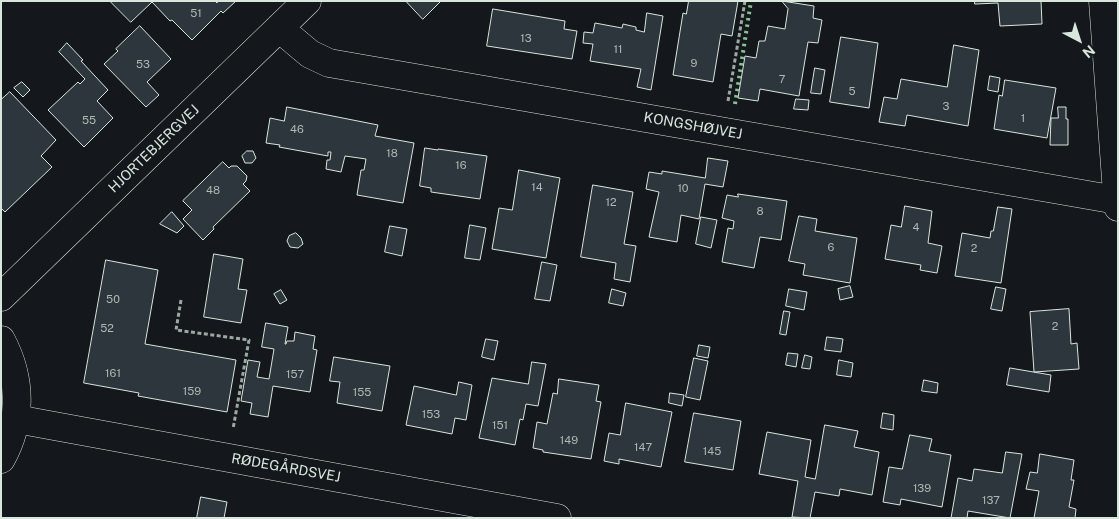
<!DOCTYPE html>
<html>
<head>
<meta charset="utf-8">
<style>
  body { margin:0 }
  #map { position:relative; width:1119px; height:519px; overflow:hidden; background:#14181c; font-family:"Public Sans",sans-serif }
  canvas { display:block }
  .frame { position:absolute; inset:0; border:2px solid #d8e6dc; pointer-events:none }
  .north { position:absolute; left:1054px; top:15px; width:50px; height:50px; -webkit-text-stroke:4px #14181c; paint-order:stroke; rotate:140deg; font-size:14px; font-weight:700; line-height:20px; text-align:center; color:#d8e6dc }
  .north::after { content:''; display:block; margin:auto; width:18px; height:22px; background:#d8e6dc; clip-path:polygon(50% 0,100% 100%,50% 72%,0 100%) }
</style>
</head>
<body>
<div id="map">
<canvas width="1119" height="519"></canvas>
<div class="frame"></div>
<div class="north">N</div>
</div>
<script>
const context = document.querySelector('canvas').getContext('2d');
context.lineJoin = 'round';
function fillPath(path, color) { context.fillStyle = color; context.fill(path, 'evenodd'); }
function trace(path, color, width, dash) { context.strokeStyle = color; context.lineWidth = width; context.lineCap = dash ? 'butt' : 'round'; context.setLineDash(dash || []); context.stroke(path); }
function write(font, color, halo, rows, align = 'center') {
  context.font = font + ' "Public Sans",sans-serif'; context.lineWidth = 4; context.setLineDash([]); context.textBaseline = 'middle'; context.strokeStyle = halo; context.fillStyle = color; for (const [text, x, y, turn = 0] of rows) {
    context.save(); context.translate(x, y); context.rotate((+turn || 0) * Math.PI / 180); context.textAlign = isNaN(turn) ? turn : align; if (halo) context.strokeText(text, 0, 0); context.fillText(text, 0, 0); context.restore();
  }
}
const building = new Path2D(`
  M110,1H215L217,3L218,1H236L223,13L221,11L192,40L172,20L170,21L152,2L131,22Z
  M406,1H441L423,19Z
  M689,1H738L732,36L721,34L713,82L673,75L683,13L686,14Z
  M782,1L814,6L813,18L822,20L818,43L808,42L799,96L760,89L758,101L738,98L745,56L756,58L759,41H765L768,26L785,29L788,9Z
  M975,1H1041L1042,24L1000,26L998,3L975,4Z
  M493,9L565,21L564,29L577,31L572,59L487,46Z
  M647,13L663,16L651,90L637,87L641,69L590,61L593,44L583,43L584,32L593,33L595,23L622,28L623,24L636,27V30L644,32Z
  M140,26L171,59L147,82L159,95L146,107L104,64L118,51L116,49Z
  M841,37L878,43L869,108L830,102Z
  M67,43L83,60L81,61L108,90L97,101L113,118L84,147L48,110L78,82L80,84L85,79L59,52Z
  M954,45L979,50L968,126L907,115L905,126L879,122L884,97L897,99L901,79L947,87Z
  M815,68L825,70L821,94L811,93Z
  M990,76L1000,78L998,92L988,90Z
  M1005,80L1056,88L1047,138L994,129L999,95L1002,96Z
  M22,82L30,90L23,97L14,88Z
  M10,92L56,140L41,156L52,167L5,212L1,208V100Z
  M796,99L809,100L808,110L794,109Z
  M287,107L378,125L375,136L414,143L403,203L357,195L361,170H364L366,159L345,156L341,172L326,169L327,160H330L331,152H328V156L279,147L280,145L266,143L270,118L284,121Z
  M1058,107H1066V119H1068V145H1050L1051,118H1058Z
  M425,148L438,150V149L487,156L480,199L431,192V188L420,186Z
  M247,151H253L256,158L252,163H245L242,156Z
  M708,158L728,161L723,187L705,184L699,219L681,215L677,242L649,237L659,192L646,189L649,172L662,174V171L705,178Z
  M223,162L229,168L231,166H237L247,176L246,181L243,184L250,191L213,227L214,229L203,240L183,219L192,210L183,201Z
  M519,170L560,178L546,258L492,249L499,208L512,210Z
  M593,185L633,192L624,244L636,246L630,282L614,279L616,263L581,257Z
  M738,194L787,201L781,240L760,237L754,268L722,262L728,228L733,229L734,221L722,218L727,195L738,197Z
  M905,206L932,211L928,243L942,246L937,273L920,270L921,265L885,259L891,225L901,227Z
  M998,207L1012,209L1001,283L955,276L962,233L990,238L991,231H993Z
  M172,212L184,226L177,233L160,224Z
  M799,216L817,219L815,231L857,238L850,283L803,275L805,264L789,261Z
  M701,217L717,220L711,248L696,244Z
  M470,225L486,228L480,260L465,258Z
  M390,226L407,229L402,256L385,252Z
  M296,233L301,238L303,244L298,248L290,247L287,241L289,236Z
  M214,254L243,259L238,289L247,290L241,323L204,317Z
  M106,260L158,270L145,344L236,360L227,412L138,396L139,393L84,383Z
  M542,262L557,265L550,301L535,299Z
  M850,286L853,297L840,300L838,289Z
  M996,287L1006,289L1002,311L991,309Z
  M612,289L626,293L623,306L609,303Z
  M789,289L807,292L804,310L786,306Z
  M281,290L287,300L280,304L274,294Z
  M1069,309L1071,344L1077,343L1079,369L1034,372L1030,312Z
  M784,311L790,312L786,335L780,334Z
  M266,323L288,327L285,344H286L287,341H294L295,332L315,336L313,349L317,350L310,392L273,386L268,417L250,414L252,403L241,401L248,360L260,362L257,377L269,379L274,349L262,347Z
  M827,337L843,339L841,352L825,350Z
  M486,339L498,341L494,360L482,357Z
  M699,345L710,347L708,358L697,356Z
  M788,353L798,354L796,367L786,365Z
  M805,355L812,357L810,369L802,368Z
  M334,357L390,366L382,411L337,403L340,382L330,381Z
  M694,358L708,361L700,400L686,397Z
  M839,360L853,363L851,377L837,375Z
  M532,362L546,364L538,406L526,404L523,420L520,419L515,445L479,438L492,378L528,384Z
  M1010,368L1051,375L1049,392L1007,385Z
  M559,379L599,385L596,401L601,402L591,459L543,452V450L533,448L537,422L547,424L553,393L557,394Z
  M924,380L938,383L937,393L922,391Z
  M459,382L472,385L466,420L455,418L452,434L406,425L414,386L456,395Z
  M670,393L684,395L682,406L669,403Z
  M626,403L672,412L661,467L619,459V464L604,461L609,433L620,435Z
  M694,413L741,421L733,470L685,462Z
  M883,413L894,415L893,430L881,428Z
  M825,425L858,431L854,447L879,452L872,495L840,489L839,496L815,492L810,518L792,517L798,481L759,474L767,432L811,440L805,477L815,479Z
  M910,435L932,439L929,451L951,455L942,507L901,499L900,505L883,502L889,467L902,469Z
  M1006,452L1022,454L1010,518L968,511L967,518H951L958,478L972,481L974,469L1002,473Z
  M1040,454L1074,460L1071,480H1074L1069,507L1076,509L1075,518H1034L1039,491L1026,489L1030,472L1037,473Z
  M201,497L227,502L224,518H197Z`);
fillPath(building, '#2c363c');
trace(building, '#d8e6dc', 1);
const minor = new Path2D(`
  M1103,1L1118,207
  M279,28L310,54L329,63L1117,200
  M1,297L307,1
  M1,340C22,379 22,421 1,459
  M16,419L557,518`);
trace(minor, '#d8e6dc', 29);
trace(new Path2D(`
  M728,101L745,1
  M181,300L176,330L249,340L233,429`), '#9da8a2', 3, [4, 2.5]);
trace(minor, '#14181c', 28);
trace(new Path2D(`
  M735,104L751,1`), '#8ac095', 4, [2.5, 4]);
write('11px', '#adbab4', null, [
  ["51",196,14],
  ["13",526,39],
  ["11",618,50],
  ["9",694,64],
  ["53",143,65],
  ["7",782,80],
  ["5",852,92],
  ["3",946,107],
  ["1",1023,119],
  ["55",89,121],
  ["46",297,130],
  ["18",392,154],
  ["16",461,166],
  ["14",537,188],
  ["10",683,189],
  ["48",213,191],
  ["12",611,203],
  ["8",760,212],
  ["4",916,228],
  ["6",831,248],
  ["2",974,249],
  ["50",113,300],
  ["2",1055,327],
  ["52",107,329],
  ["161",113,374],
  ["157",295,375],
  ["159",192,392],
  ["155",362,393],
  ["153",431,415],
  ["151",500,426],
  ["149",569,441],
  ["147",643,448],
  ["145",712,452],
  ["139",922,489],
  ["137",991,501]
]);
write('14px', '#d8e6dc', '#14181c', [
  ["KONGSHØJVEJ",693,126,10],
  ["HJORTEBJERGVEJ",154,149,-44],
  ["RØDEGÅRDSVEJ",286,468,10]
]);
</script>
</body>
</html>
